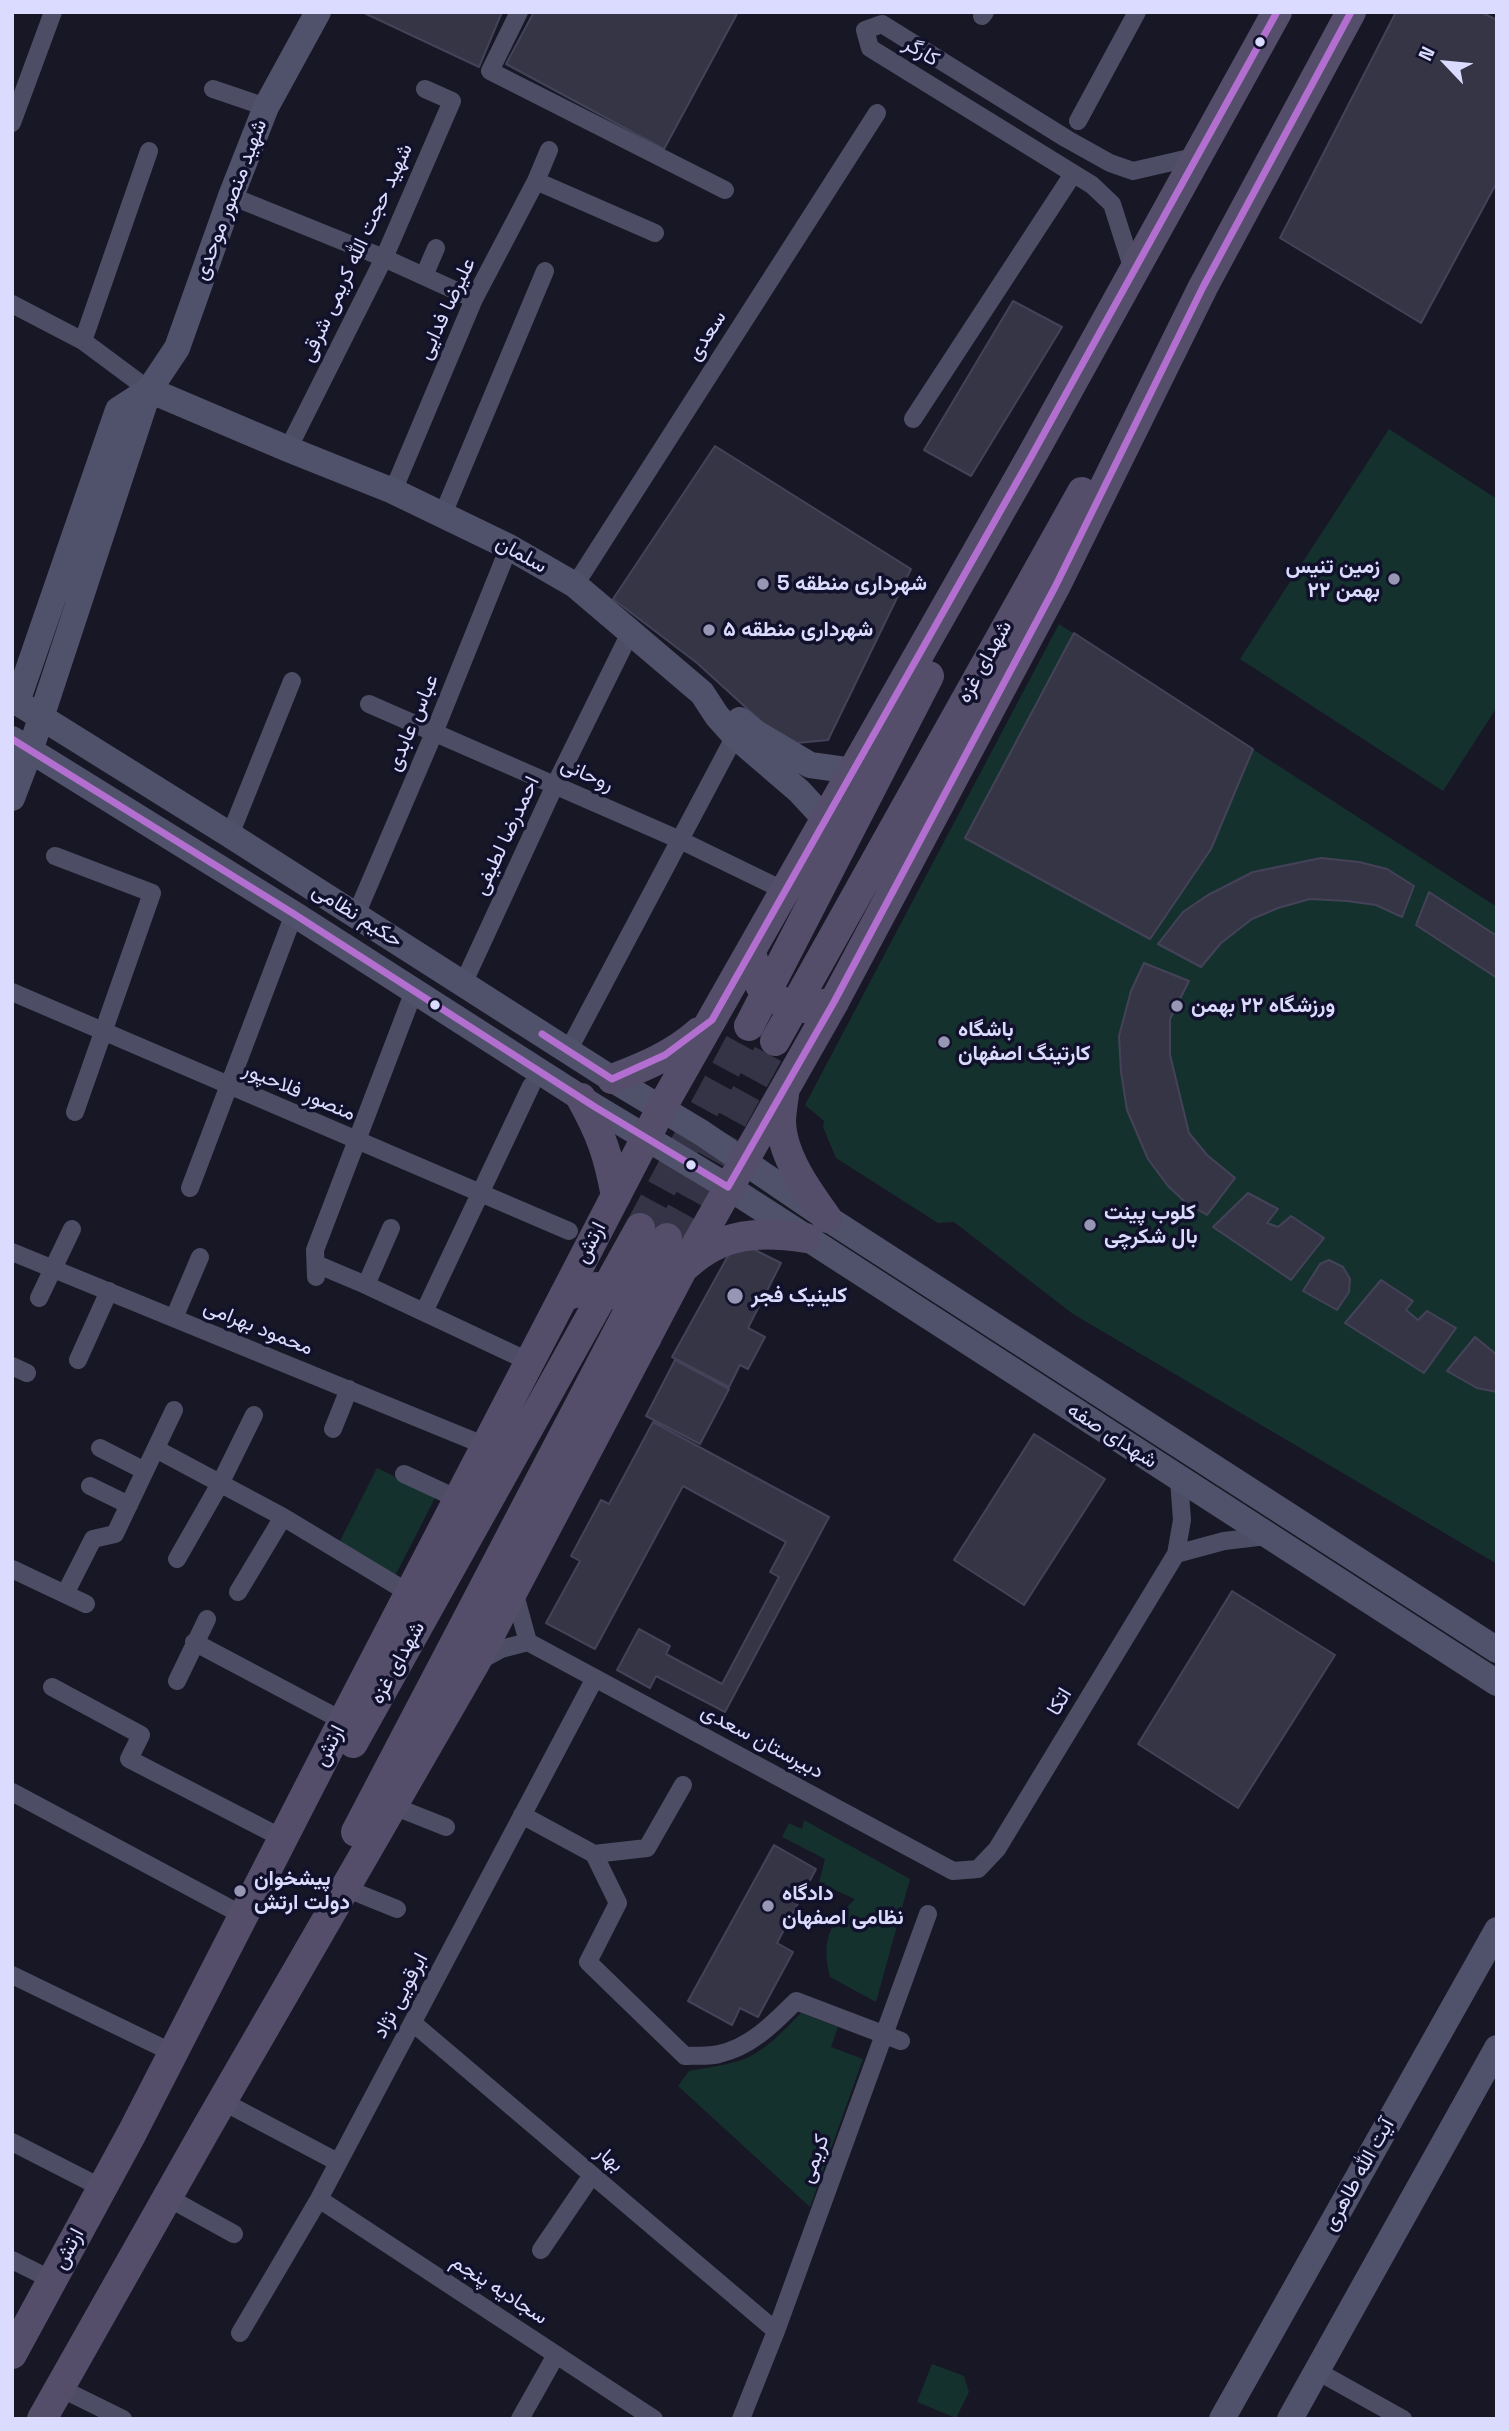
<!DOCTYPE html>
<html>
<head>
<meta charset="utf-8">
<style>
  body { margin:0 }
  #map { position:relative; width:1509px; height:2431px; overflow:hidden; background:#181725; font-family:"Space Grotesk",sans-serif }
  canvas { display:block }
  .frame { position:absolute; inset:0; border:14px solid #dbdbff; pointer-events:none }
  .north { position:absolute; left:1411px; top:28px; width:70px; height:70px; -webkit-text-stroke:5px #12112b; paint-order:stroke; rotate:296deg; font-size:19px; font-weight:700; line-height:28px; text-align:center; color:#dbdbff }
  .north::after { content:''; display:block; margin:auto; width:24px; height:32px; background:#dbdbff; clip-path:polygon(50% 0,100% 100%,50% 72%,0 100%) }
</style>
</head>
<body>
<div id="map">
<canvas width="1509" height="2431"></canvas>
<div class="frame"></div>
<div class="north">N</div>
</div>
<script>
const context = document.querySelector('canvas').getContext('2d');
context.lineJoin = 'round';
function fillPath(path, color) { context.fillStyle = color; context.fill(path, 'evenodd'); }
function trace(path, color, width, dash) { context.strokeStyle = color; context.lineWidth = width; context.lineCap = dash ? 'butt' : 'round'; context.setLineDash(dash || []); context.stroke(path); }
function write(font, color, halo, rows, align = 'center') {
  context.font = font + ' "Space Grotesk",Vazirmatn,sans-serif'; context.lineWidth = 7; context.setLineDash([]); context.textBaseline = 'middle'; context.strokeStyle = halo; context.fillStyle = color; for (const [text, x, y, turn = 0] of rows) {
    context.save(); context.translate(x, y); context.rotate((+turn || 0) * Math.PI / 180); context.textAlign = isNaN(turn) ? turn : align; if (halo) context.strokeText(text, 0, 0); context.fillText(text, 0, 0); context.restore();
  }
}
fillPath(new Path2D(`
  M1389,429L1497,499V707L1443,791L1240,659Z
  M1059,624L1497,907V1564L1073,1314L954,1222L938,1223L836,1158L823,1127L824,1121L805,1105Z
  M377,1468L436,1496L394,1578L338,1545Z
  M804,1820L910,1879L876,2002L830,1977C821,1940 829,1925 855,1899L819,1883L825,1859L782,1837L789,1823L802,1829Z
  M801,2013L838,2027L831,2047L863,2059L810,2207L678,2086L689,2071C709,2067 731,2065 749,2057C769,2047 786,2028 801,2013Z
  M932,2364L964,2376L969,2392L956,2418L917,2402Z`), '#15312e');
const building = new Path2D(`
  M362,12H502L479,67Z
  M534,12H738L664,149L506,64Z
  M1396,12H1481L1497,20V182L1421,323L1280,238Z
  M1013,301L1062,327L971,476L924,450Z
  M715,446L911,569L828,740L786,744L697,663L613,599Z
  M1074,633L1253,749L1211,849L1150,939L965,838Z
  M1321,858L1359,862L1387,869L1414,886L1402,917L1376,905L1347,901L1310,899L1278,908L1252,919L1221,943L1201,967L1158,944L1183,912L1208,895L1253,872Z
  M1429,892L1497,936V978L1416,925Z
  M1144,963L1189,981L1170,1019V1055L1189,1133L1207,1155L1235,1178L1207,1215L1185,1202L1168,1186L1148,1159L1127,1110L1121,1072L1119,1036L1131,991Z
  M1248,1193L1278,1209L1267,1223L1278,1227L1291,1216L1324,1238L1291,1280L1213,1227Z
  M743,1244L781,1263L748,1328L765,1337L748,1369L740,1365L729,1387L672,1357L734,1245Z
  M1329,1260L1343,1267L1350,1279L1349,1292L1337,1310L1303,1291L1320,1264Z
  M1381,1280L1413,1301L1406,1310L1418,1320L1427,1311L1456,1328L1424,1373L1345,1323Z
  M1475,1337L1497,1355V1392L1477,1388L1447,1371Z
  M675,1360L729,1389L700,1444L646,1416Z
  M653,1422L829,1517L725,1712L656,1676L650,1688L617,1670L639,1629L670,1646L666,1654L722,1684L779,1577L770,1572L786,1542L683,1486L595,1649L546,1623L580,1561L571,1556L601,1500L609,1504Z
  M1034,1434L1105,1479L1024,1605L954,1560Z
  M1232,1591L1335,1655L1238,1808L1138,1744Z
  M774,1845L816,1869L777,1943L793,1952L758,2017L740,2008L732,2025L688,2001Z`);
fillPath(building, '#363546');
trace(building, '#444258', 2);
trace(new Path2D(`
  M640,1228L749,1026
  M667,1238L775,1041`), '#353446', 30, [30, 15]);
trace(new Path2D(`
  M519,12L490,71L725,190
  M982,16L985,12
  M213,89L266,107
  M1078,121L1137,12
  M12,123L53,12
  M536,181L655,233
  M231,196L384,258L474,299
  M1134,273L1112,204L1092,185L870,48L865,30L882,24L1067,139L1110,163L1133,171L1198,156
  M424,276L436,248
  M12,304L83,341L149,390
  M83,341L149,151
  M913,419L1073,174
  M288,449L384,258L452,101L425,89
  M393,491L474,299L536,181L549,150
  M443,514L545,271
  M575,585L877,113
  M369,704L680,840L785,891
  M230,835L292,681
  M55,856L152,893L75,1112
  M356,915L434,733L509,547
  M463,984L555,785L630,633
  M12,992L569,1231
  M568,1051L735,736
  M190,1188L294,914
  M12,1252L486,1446
  M316,1264L366,1285L530,1362
  M316,1277L315,1250L414,991
  M366,1285L391,1228
  M39,1298L72,1229
  M424,1312L531,1086
  M174,1318L200,1257
  M78,1360L109,1291
  M12,1366L27,1373
  M333,1429L349,1389
  M100,1448L145,1471
  M156,1449L283,1517L409,1593
  M404,1474L458,1499
  M90,1486L129,1505
  M1176,1554L1224,1541L1267,1536
  M177,1559L221,1482L254,1415
  M12,1569L86,1604
  M514,1591L528,1642
  M238,1592L283,1517
  M65,1594L93,1539L115,1534L174,1410
  M194,1642L343,1721
  M528,1642L953,1871L978,1869L997,1849L1176,1554L1182,1520L1179,1480
  M479,1661L501,1649L528,1642
  M177,1681L207,1619
  M52,1687L141,1735L129,1759L284,1839
  M683,1785L647,1848L594,1854L618,1903L588,1962L685,2056C696,2055 708,2057 719,2054C751,2047 774,2023 796,2001L901,2041
  M12,1792L244,1916
  M393,1806L446,1827
  M522,1815L594,1854
  M345,1888L397,1909
  M12,1975L173,2053
  M413,2023L776,2331
  M222,2101L330,2158L337,2164
  M12,2142L102,2188
  M167,2197L234,2234
  M319,2199L654,2419
  M541,2250L592,2175
  M12,2260L52,2280
  M240,2333L319,2199L595,1678
  M1317,2371L1403,2419
  M60,2388L123,2419
  M520,2419L556,2355
  M741,2419L776,2331L928,1914`), '#4d4e65', 18);
trace(new Path2D(`
  M149,390L288,449L393,491L509,547L575,585L702,693L717,716L735,736L799,791L825,819
  M12,699L230,835L612,1079L702,1133L827,1218L1497,1650
  M17,702L118,410L149,390
  M740,720L756,733L810,765L853,771
  M12,739L294,914L595,1107L728,1187L1497,1683
  M12,798L30,751L149,390L177,348L231,196L266,107L318,12
  M1222,2419L1497,1930
  M1290,2419L1497,2048`), '#50526b', 26);
trace(new Path2D(`
  M749,1026L929,676
  M775,1041L1082,492
  M612,1079C644,1067 673,1055 699,1032
  M784,1094C783,1103 781,1113 781,1122C782,1156 808,1192 827,1218
  M581,1098C601,1134 608,1154 616,1196
  M687,1265C723,1232 760,1231 806,1238
  M353,1743L640,1228
  M356,1832L667,1238
  M12,2354L132,2133L343,1721L662,1107L1031,457L1277,12
  M42,2419L206,2129L475,1663L682,1270L834,1002L1055,587L1203,287L1351,12`), '#544e6b', 30);
trace(new Path2D(`
  M751,952L760,985L780,1001L804,1008L834,1002
  M564,1296L596,1287L620,1296L638,1311L646,1339`), '#544e6b', 30);
trace(new Path2D(`
  M12,739L294,914L595,1107L728,1187L834,1002L1055,587L1203,287L1351,12
  M542,1034L612,1079L665,1055L712,1020L1031,457L1277,12`), '#b36fd0', 7);
for (const [x, y, r, color] of [
  [1260,42,6,"#dbdbff"],
  [1394,579,7,"#9796b3"],
  [763,584,7,"#9796b3"],
  [709,630,7,"#9796b3"],
  [435,1005,6,"#dbdbff"],
  [1177,1006,7,"#9796b3"],
  [944,1042,7,"#9796b3"],
  [691,1165,6,"#dbdbff"],
  [1090,1225,7,"#9796b3"],
  [735,1296,9,"#9796b3"],
  [240,1891,7,"#9796b3"],
  [768,1906,7,"#9796b3"]
]) { const dot = new Path2D(); dot.arc(x, y, r, 0, 2 * Math.PI); context.fillStyle = color; context.fill(dot); trace(dot, '#12112b', 2.5); }
write('21px', '#dbdbff', '#12112b', [
  ["کارگر",921,52,32],
  ["شهید منصور موحدی",231,200,-69],
  ["شهید حجت الله کریمی شرقی",357,253,-65],
  ["علیرضا فدایی",447,309,-65],
  ["سعدی",707,336,-57],
  ["سلمان",521,555,29],
  ["شهدای غزه",985,662,-61],
  ["عباس عابدی",413,723,-67],
  ["روحانی",587,775,24],
  ["احمدرضا لطیفی",507,836,-65],
  ["حکیم نظامی",357,916,32],
  ["منصور فلاحپور",299,1092,23],
  ["ارتش",591,1243,-63],
  ["محمود بهرامی",258,1328,22],
  ["شهدای صفه",1112,1436,33],
  ["شهدای غزه",398,1663,-61],
  ["اتکا",1060,1702,-59],
  ["دبیرستان سعدی",762,1742,28],
  ["ارتش",330,1746,-63],
  ["ابرقویی نژاد",401,1996,-62],
  ["بهار",609,2159,40],
  ["کریمی",815,2159,-70],
  ["آیت الله طاهری",1359,2175,-61],
  ["ارتش",69,2249,-62],
  ["سجادیه پنجم",499,2290,33]
]);
write('bold 21px', '#dbdbff', '#12112b', [
  ["زمین تنیس",1380,567,"right"],
  ["۲۲ بهمن",1380,591,"right"],
  ["شهرداری منطقه 5",777,584],
  ["شهرداری منطقه ۵",723,630],
  ["ورزشگاه ۲۲ بهمن",1191,1006],
  ["باشگاه",958,1030],
  ["کارتینگ اصفهان",958,1054],
  ["کلوب پینت",1104,1213],
  ["بال شکرچی",1104,1237],
  ["کلینیک فجر",751,1296],
  ["پیشخوان",254,1879],
  ["دولت ارتش",254,1903],
  ["دادگاه",782,1894],
  ["نظامی اصفهان",782,1918]
], 'left');
</script>
</body>
</html>
